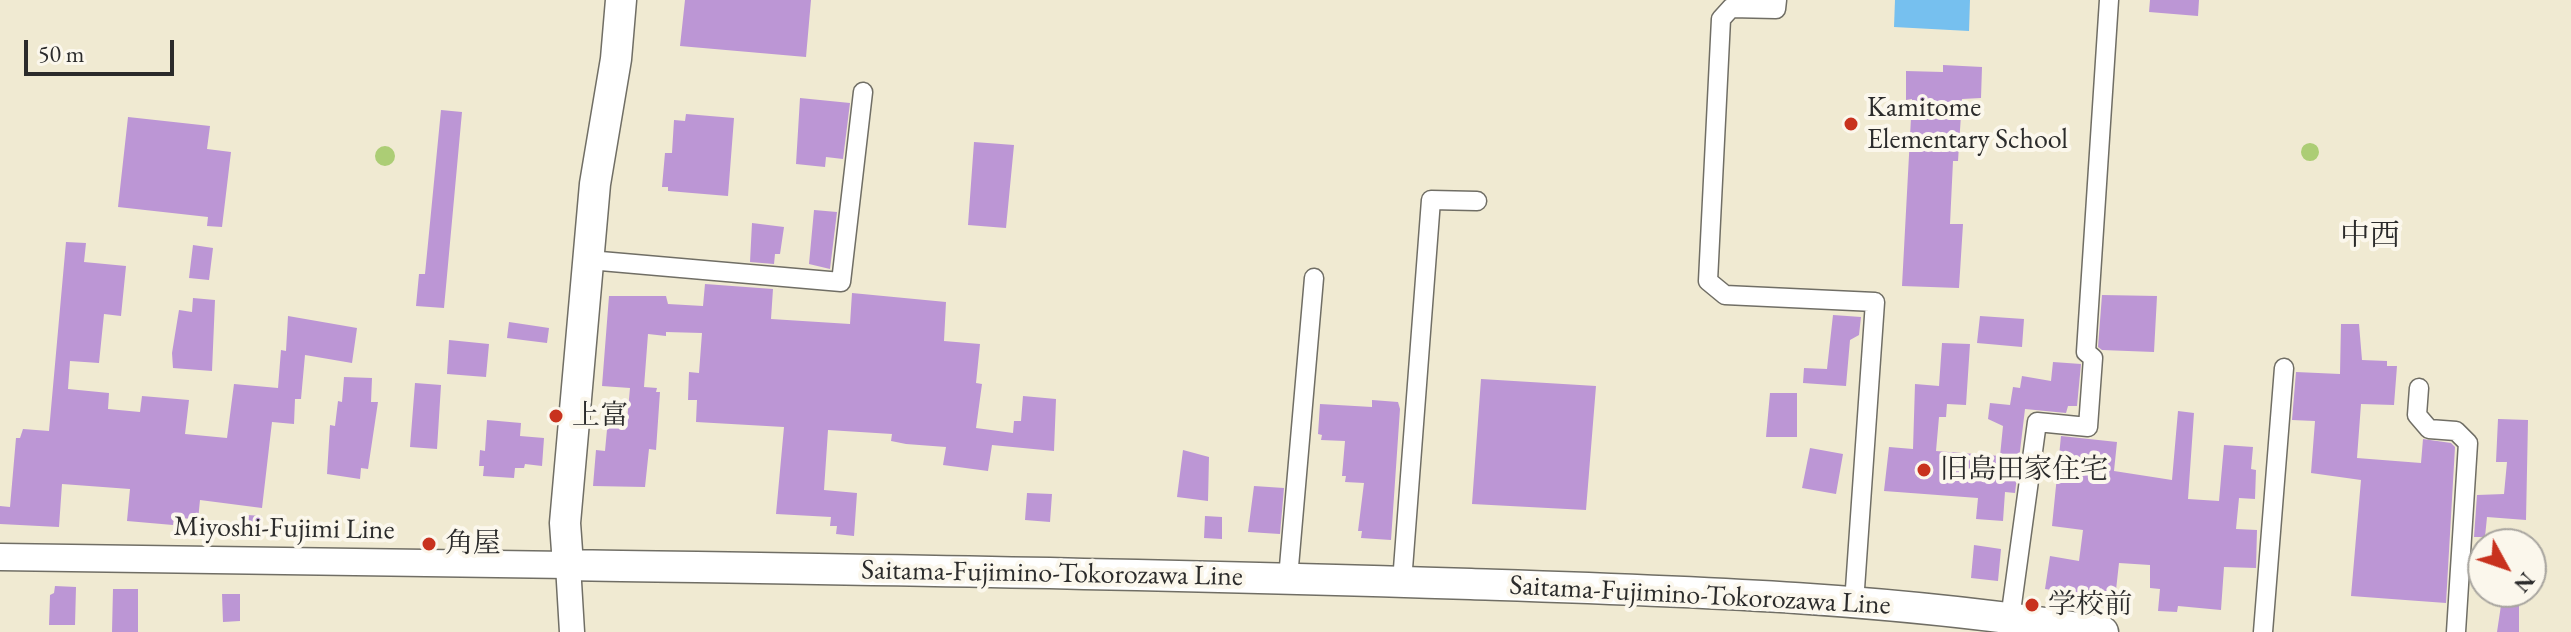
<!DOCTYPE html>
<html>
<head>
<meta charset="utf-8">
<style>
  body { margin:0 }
  #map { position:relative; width:2571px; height:632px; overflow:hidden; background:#f0ead2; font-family:"EB Garamond",serif }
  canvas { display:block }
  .north { position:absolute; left:2467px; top:528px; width:80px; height:80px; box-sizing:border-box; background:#fbf7ec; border:2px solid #a8a59f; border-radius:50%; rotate:130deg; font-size:22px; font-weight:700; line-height:32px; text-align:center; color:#2b2b2b }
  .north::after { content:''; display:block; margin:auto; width:28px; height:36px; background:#c8321e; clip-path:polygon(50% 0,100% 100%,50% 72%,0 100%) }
  .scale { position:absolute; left:24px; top:40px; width:150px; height:36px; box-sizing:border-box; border:4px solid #2b2b2b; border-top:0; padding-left:10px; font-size:24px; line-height:28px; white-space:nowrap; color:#2b2b2b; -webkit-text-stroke:6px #fbf7ec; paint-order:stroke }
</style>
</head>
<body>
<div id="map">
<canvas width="2571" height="632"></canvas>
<div class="north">N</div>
<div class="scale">50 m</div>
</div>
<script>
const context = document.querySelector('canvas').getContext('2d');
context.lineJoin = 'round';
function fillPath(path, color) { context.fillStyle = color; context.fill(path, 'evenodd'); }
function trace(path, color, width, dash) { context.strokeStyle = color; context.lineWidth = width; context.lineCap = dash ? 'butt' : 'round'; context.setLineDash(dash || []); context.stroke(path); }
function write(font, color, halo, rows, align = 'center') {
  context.font = font + ' "EB Garamond","Noto Serif JP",serif'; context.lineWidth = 8; context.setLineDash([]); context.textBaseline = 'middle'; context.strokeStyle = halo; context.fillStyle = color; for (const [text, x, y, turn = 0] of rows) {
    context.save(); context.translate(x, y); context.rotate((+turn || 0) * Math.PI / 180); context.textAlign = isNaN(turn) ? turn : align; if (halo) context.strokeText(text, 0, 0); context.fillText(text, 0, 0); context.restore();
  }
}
fillPath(new Path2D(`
  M2301 152a9 9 0 1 1 18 0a9 9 0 1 1-18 0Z
  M375 156a10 10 0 1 1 20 0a10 10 0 1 1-20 0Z`), '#accd75');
fillPath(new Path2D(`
  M1895,0H1970L1969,31L1894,27Z`), '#76c0ef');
fillPath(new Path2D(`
  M685,0H811L806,57L680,46Z
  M2150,0H2199L2198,16L2149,12Z
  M1943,65L1982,67L1981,98L1962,99L1958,161H1953L1950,224H1963L1959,288L1902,286L1912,99L1906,100V71L1943,72Z
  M800,98L850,103L843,159L826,157L825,167L796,164Z
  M441,110L462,112L444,308L416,306L419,274H425Z
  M686,114L734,118L728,196L668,191V187H662L665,153H672L674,120L685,121Z
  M128,117L210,126L207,149L231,152L222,227L207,226L208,217L118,207Z
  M974,142L1014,145L1006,228L968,225Z
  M814,210L837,212L830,269L809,264Z
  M752,223L784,227L780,254H775L774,264L750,262Z
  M66,242L86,243L84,262L126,266L121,316L104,314L99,363L70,361L68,389L109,393L108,409L140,412L142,396L189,400L185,434L227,438L234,384L278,388L281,350L286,351L288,316L357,328L352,363L305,355L301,399H295L294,424L272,422L262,508L200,500L198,520L174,517L173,525L127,521L130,489L62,484L59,527L0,524V506L10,507L16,438H20L23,429L49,431Z
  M193,245L213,248L209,280L189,278Z
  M705,284L773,289L771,319L850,324L852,293L946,302L944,341L980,344L976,383L982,384L976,428L1013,433L1014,421H1021L1023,396L1056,399L1054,451L992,445L988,471L943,465L946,447L906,444L891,441L892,434L828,430L824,490L857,493L854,536L836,534L837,526H830L831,517L776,514L784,427L696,422L697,400H688L689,372L699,373L702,333L666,332V336L648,334L644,387L657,388L656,392H660L656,450L649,449L645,487L593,486L596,450L605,451L608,419L627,421L630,388L602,386L609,296H666L668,304L703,306Z
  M2102,295L2157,296L2154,352L2102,350L2098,347Z
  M193,298L215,300L212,371L173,368L172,353L179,310L192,312Z
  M1833,315L1861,317L1859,335L1850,340L1846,386L1803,383L1804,368L1827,369Z
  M1980,316L2024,319L2022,347L1977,343Z
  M509,322L549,328L547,343L507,338Z
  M2341,324H2359L2362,360L2387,361V366H2397L2394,405L2361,404L2357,458L2421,463L2423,439L2451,443L2455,447L2446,603L2351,596L2361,480L2311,473L2315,421L2292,420L2296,372L2340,374Z
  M449,340L489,344L486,377L447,374Z
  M1942,343L1970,344L1966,405L1947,404L1946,417H1939L1936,451L2000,456L2003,426L1988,419L1990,403L2010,405L2013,387L2020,388L2022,376L2051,381L2053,362L2081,364L2077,406H2068L2066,413L2025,409L2015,493L2005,492L2003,521L1976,519L1978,498L1884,491L1889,447L1913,449L1915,384L1939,386Z
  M344,377L372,378L371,402H378L368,469L361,468L360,479L327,474L330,425L335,426L338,401L342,402Z
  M1481,379L1596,386L1586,510L1472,504Z
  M415,383L441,385L437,449L410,447Z
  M1770,393H1797V437H1766Z
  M1372,400L1398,402L1400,409L1391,540L1361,538L1362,531H1358L1364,483L1345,482L1346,476H1342L1345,441L1321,440L1322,435L1318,434L1320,404L1372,407Z
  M2178,411L2194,413L2188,499L2219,501L2224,445L2253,447L2251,469L2256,470L2255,499L2239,498L2236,529L2257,530L2256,568L2224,567L2221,610L2178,606L2177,612L2158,611L2160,589L2150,588V565L2119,563L2115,599L2045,589L2050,556L2079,561L2083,530L2052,526L2061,436L2117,442L2114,471L2172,480Z
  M2498,419L2528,420L2526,520L2487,517L2485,537H2474L2477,495L2504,494L2507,462H2496Z
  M487,420L521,423L520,436L544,438L542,466L525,464L524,468H515L514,478L483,476L484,466H479L480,450L485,451Z
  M1810,448L1843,454L1836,494L1802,488Z
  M1183,450L1209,457L1208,501L1177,497Z
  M1254,486L1284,488L1280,534L1248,532Z
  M1027,493L1052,494L1050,522L1025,520Z
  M247,515L262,516L261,532L245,531Z
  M1205,516L1222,517V539L1204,538Z
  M1974,545L2001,549L1998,581L1971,578Z
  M55,586L76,587L75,625H49L50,595L54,593Z
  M113,589H138V632H112Z
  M2503,592H2519V632H2497Z
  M222,594H240V621L223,622Z`), '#bc96d5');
const minor = new Path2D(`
  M1777,0L1776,9L1731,8L1721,19L1708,281L1725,295L1875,302L1854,603
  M589,260L841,282L863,92
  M2419,388L2417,415L2429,429L2456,431L2468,443L2456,632
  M1288,578L1314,278
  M1402,582L1431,200L1477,201
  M2010,619L2037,422L2088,427L2093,358L2086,352L2109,0
  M2263,632L2284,368`);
const tertiary = new Path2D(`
  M568,565L572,632`);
const secondary = new Path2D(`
  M0,557L568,565`);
const primary = new Path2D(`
  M621,0L616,59L595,184L565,523L568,565C869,570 1170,574 1471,584C1682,591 1894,597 2103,632`);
trace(minor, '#706e65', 21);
trace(tertiary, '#706e65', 27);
trace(secondary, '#706e65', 29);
trace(primary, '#706e65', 33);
trace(minor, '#fff', 18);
trace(tertiary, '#fff', 24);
trace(secondary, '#fff', 26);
trace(primary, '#fff', 30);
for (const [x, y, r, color] of [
  [1851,124,8,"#c8321e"],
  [556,416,8,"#c8321e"],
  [1924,470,8,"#c8321e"],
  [429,544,8,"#c8321e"],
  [2032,605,8,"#c8321e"]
]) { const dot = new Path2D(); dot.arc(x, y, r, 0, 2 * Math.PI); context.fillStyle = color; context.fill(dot); trace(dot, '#fbf7ec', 3); }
write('28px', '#2b2b2b', '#fbf7ec', [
  ["Kamitome",1867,108],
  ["Elementary School",1867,140],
  ["上富",572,416],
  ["旧島田家住宅",1940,470],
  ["角屋",445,544],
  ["学校前",2048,605]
], 'left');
write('28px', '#2b2b2b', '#fbf7ec', [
  ["Miyoshi-Fujimi Line",284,529,1],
  ["Saitama-Fujimino-Tokorozawa Line",1052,574,1],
  ["Saitama-Fujimino-Tokorozawa Line",1700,596,3]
]);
write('30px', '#2b2b2b', '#fbf7ec', [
  ["中西",2370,237]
]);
</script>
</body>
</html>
